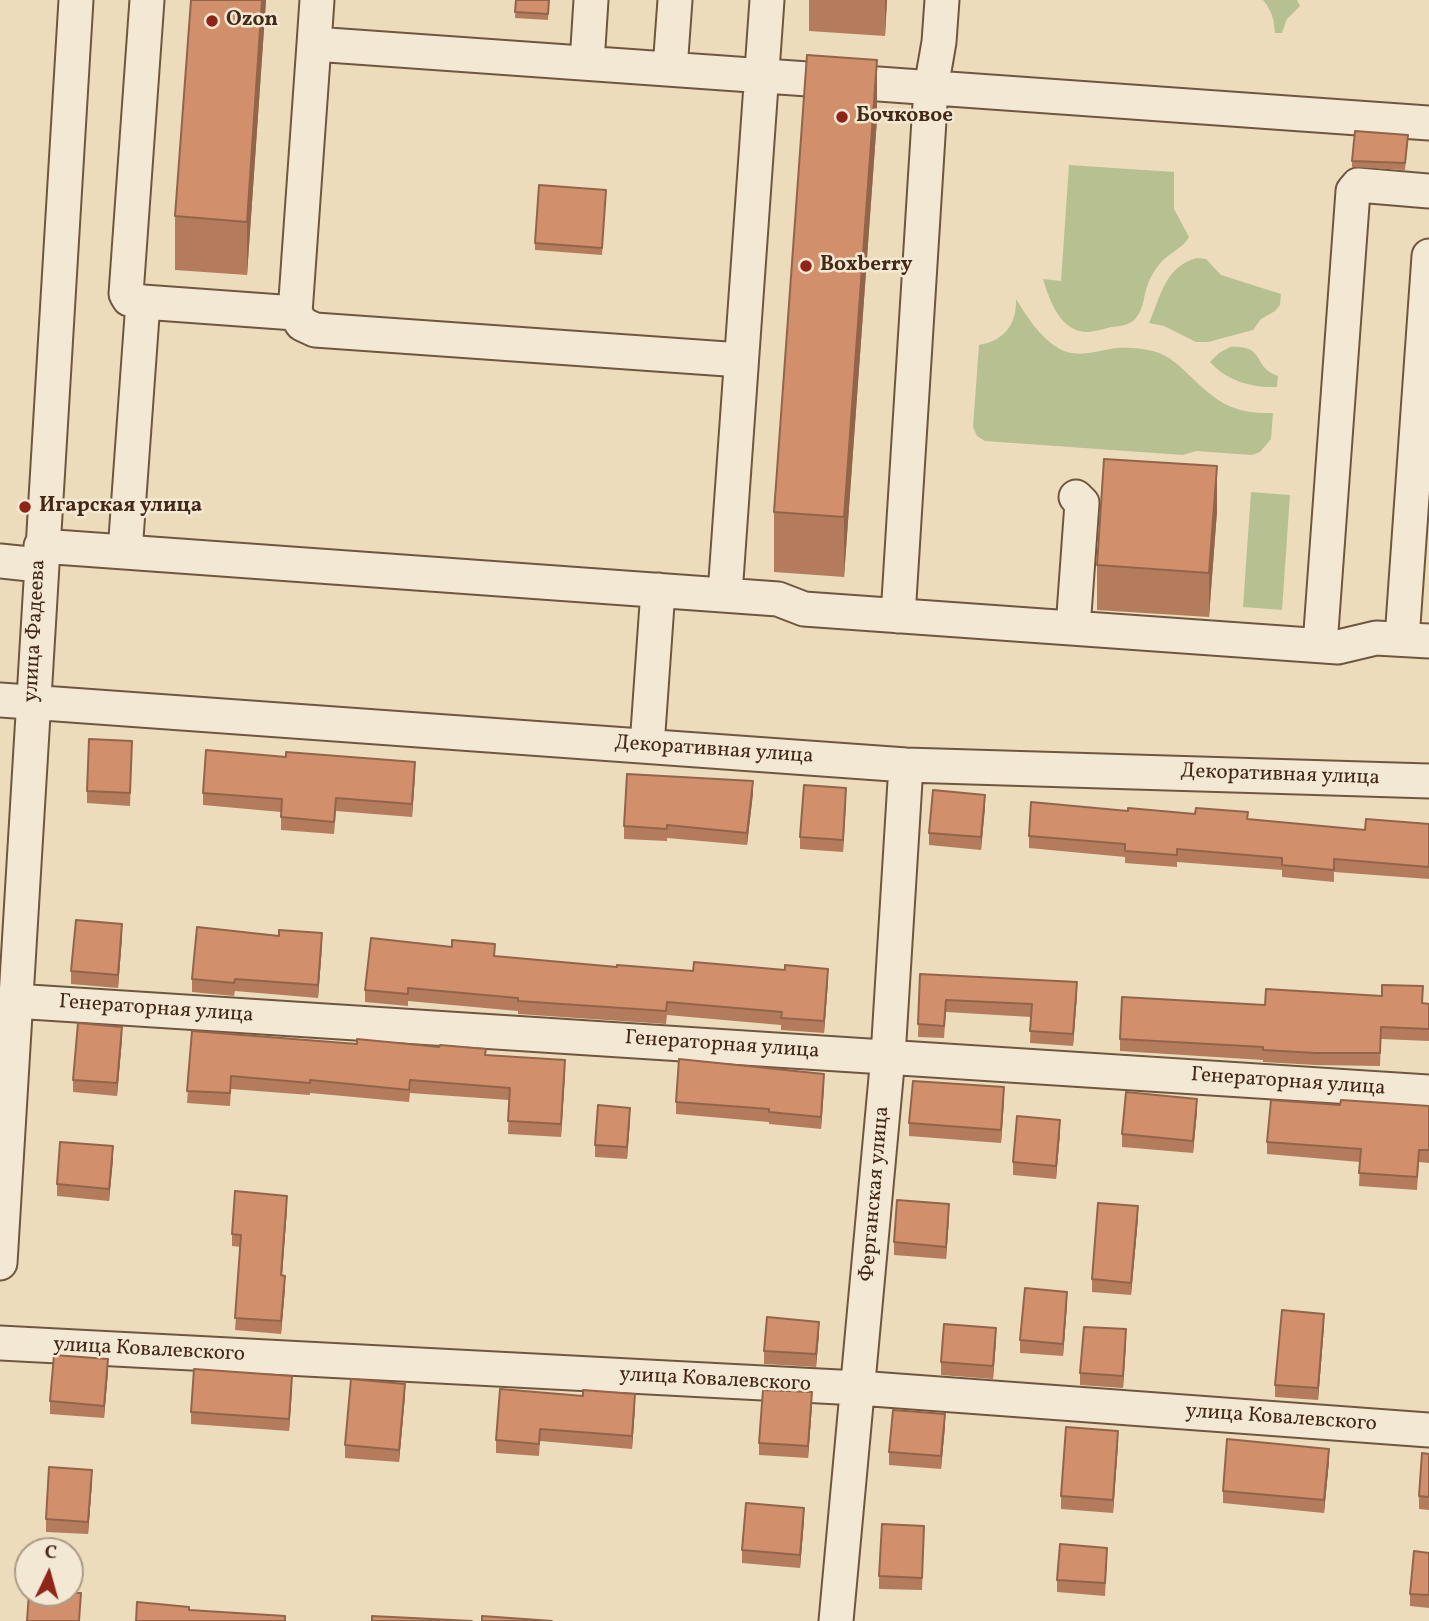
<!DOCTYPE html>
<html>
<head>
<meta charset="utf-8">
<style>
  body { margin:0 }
  #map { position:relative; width:1429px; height:1621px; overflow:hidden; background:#ecdcbb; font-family:Vollkorn,serif }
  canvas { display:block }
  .north { position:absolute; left:14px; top:1537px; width:70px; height:70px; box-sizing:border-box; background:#f3e8d3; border:2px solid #ad9c87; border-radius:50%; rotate:5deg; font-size:19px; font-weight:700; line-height:28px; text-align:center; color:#452916 }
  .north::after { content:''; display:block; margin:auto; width:24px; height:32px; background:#8f2418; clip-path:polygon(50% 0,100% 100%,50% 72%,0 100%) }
</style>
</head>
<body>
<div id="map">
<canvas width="1429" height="1621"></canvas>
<div class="north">С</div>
</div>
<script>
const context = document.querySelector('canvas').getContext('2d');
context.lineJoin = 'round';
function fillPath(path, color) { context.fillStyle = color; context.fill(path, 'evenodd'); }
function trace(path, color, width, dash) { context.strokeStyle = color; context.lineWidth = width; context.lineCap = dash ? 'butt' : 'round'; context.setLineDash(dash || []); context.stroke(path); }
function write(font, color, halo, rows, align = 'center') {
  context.font = font + ' Vollkorn,serif'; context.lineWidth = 5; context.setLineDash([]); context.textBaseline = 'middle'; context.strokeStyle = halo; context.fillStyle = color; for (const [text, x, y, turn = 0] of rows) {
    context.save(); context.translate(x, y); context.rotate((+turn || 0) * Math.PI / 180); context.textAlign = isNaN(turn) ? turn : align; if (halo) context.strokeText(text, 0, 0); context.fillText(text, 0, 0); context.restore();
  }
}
fillPath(new Path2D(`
  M1263,0H1297L1300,6L1287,19L1282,33H1275C1274,19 1272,11 1263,0Z
  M1069,165L1174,172V209L1189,237C1183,249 1166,254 1158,266C1154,271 1149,280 1148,284C1143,295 1145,308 1135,319C1129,326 1119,326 1111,327C1104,329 1096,331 1089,332C1061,333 1050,302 1043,279L1061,281Z
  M1197,258L1206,259L1221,275L1281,294L1280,305L1275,311L1261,319L1253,330L1208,342H1196L1164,326L1149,323C1161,296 1165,266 1197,258Z
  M1016,299C1027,317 1040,337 1058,348C1076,359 1097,351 1116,348C1128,347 1141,348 1153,351C1168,355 1178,364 1189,375C1217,402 1232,414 1273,413L1271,439L1260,452L1252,455L1196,451L1183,455L985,441L977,436L973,427L979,345C1004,341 1017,324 1016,299Z
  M1230,347C1267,345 1251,367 1278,376L1277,387C1252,388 1227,381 1210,362L1219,353Z
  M1251,492L1290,495L1282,610L1243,607Z`), '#b7c091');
const minor = new Path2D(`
  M314,44L317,0
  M587,63L591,0
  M670,69L675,0
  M143,302L129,299L126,294L147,0
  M295,313L302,324L315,330L741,360
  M41,546L778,599L804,609L1338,647L1376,638L1429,641
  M125,552L143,302L295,313L314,44L1429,123
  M0,561L39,565
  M725,594L767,0
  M898,616L931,88L939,42L942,0
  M1073,628L1082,503L1076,497
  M1402,639L1429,256
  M1320,645L1353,191L1358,185L1429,191
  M0,700L906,765L1429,781
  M647,746L658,590
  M14,1001L1429,1092
  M0,1263C23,842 47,421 76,0
  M0,1343L858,1388L1429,1430
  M836,1621L888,1056L906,765`);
trace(minor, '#6f563f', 37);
trace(minor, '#f3e8d3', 33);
fillPath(new Path2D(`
  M191,0H266L247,275L175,270V216Z
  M516,0H549L548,20L515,18Z
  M809,0H887L885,36L809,31Z
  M877,119L844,577L774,572V512Z
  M1408,141L1405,170L1352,167V161Z
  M606,190L602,255L535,250V243Z
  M1217,511L1209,617L1097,610V565Z
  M132,753L130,806L87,803V791Z
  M415,774L412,817L336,811L334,834L281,830V812L203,805V793Z
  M753,793L747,845L667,838V841L624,839V826Z
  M846,800L843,852L800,849V837Z
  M985,807L981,850L929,845V833Z
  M1128,811L1248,819L1365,830L1429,824V879L1334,872V882L1282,877V870L1177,862V867L1125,863V857L1029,848V836Z
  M122,937L118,988L71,984V971Z
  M322,946L318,998L235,991L234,996L192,992V979Z
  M495,956L617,967L828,981L824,1033L781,1030V1025L667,1015L666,1024L518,1014V1011L408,1001V1006L365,1002V990Z
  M920,974L1077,994L1073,1046L1030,1043L1031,1017L946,1012L944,1038L918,1037Z
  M1423,1003L1429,1004V1041L1381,1039L1380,1066L1316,1065L1263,1062V1060L1120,1051V1039L1265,1005Z
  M192,1031L486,1055L565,1072L561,1137L508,1134L509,1100L410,1093L409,1102L310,1093V1095L231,1089L230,1106L187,1103Z
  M122,1039L117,1096L73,1092V1080Z
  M824,1087L821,1129L769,1124V1122L676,1114V1102Z
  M1004,1100L1001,1143L909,1136V1123Z
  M1340,1105L1429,1106V1163L1419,1162L1417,1190L1359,1186L1360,1162L1267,1154V1142Z
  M1197,1111L1193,1153L1122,1147V1134Z
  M630,1120L627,1159L595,1157V1145Z
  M1060,1133L1056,1179L1013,1175V1162Z
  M113,1159L109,1201L57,1196V1184Z
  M287,1208L282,1275L285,1288L281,1334L235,1330L241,1247L232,1246V1234Z
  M949,1217L946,1259L894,1255V1242Z
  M1138,1218L1131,1295L1092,1292V1279Z
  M1067,1304L1063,1356L1020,1353V1340Z
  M1324,1326L1318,1400L1275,1397V1385Z
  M819,1334L816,1367L764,1364V1351Z
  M996,1340L993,1379L941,1375V1362Z
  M1126,1342L1123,1388L1080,1385V1373Z
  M108,1371L104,1418L50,1414V1401Z
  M292,1389L289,1431L191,1424V1412Z
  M405,1396L399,1462L345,1458V1445Z
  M812,1405L808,1458L759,1455V1443Z
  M635,1406L632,1449L540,1441L539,1456L496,1453V1440Z
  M945,1426L941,1469L889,1465V1452Z
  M1118,1443L1113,1513L1061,1509V1496Z
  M1429,1454V1510L1419,1509V1496Z
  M1329,1461L1324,1513L1223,1503V1491Z
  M92,1482L88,1534L46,1532V1519Z
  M804,1520L800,1568L742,1563V1550Z
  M924,1538L922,1590L879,1589V1576Z
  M1429,1553V1608L1410,1606V1594Z
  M1107,1560L1105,1596L1057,1592V1580Z`), '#b47c5c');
fillPath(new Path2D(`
  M262,0H266L247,275V222Z
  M885,0H887L885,36Z
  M877,60V119L844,577V517Z
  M1217,466V511L1209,617V573Z
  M415,762V774L412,817V804Z
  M753,781V793L747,845V833Z
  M846,788V800L843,852V840Z
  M985,795V807L981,850V837Z
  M122,924V937L118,988V975Z
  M322,933V946L318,998V985Z
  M828,969V981L824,1033V1021Z
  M1077,982V994L1073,1046V1034Z
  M122,1027V1039L117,1096V1083Z
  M565,1060V1072L561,1137V1124Z
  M824,1074V1087L821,1129V1117Z
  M1004,1087V1100L1001,1143V1130Z
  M1197,1099V1111L1193,1153V1141Z
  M630,1108V1120L627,1159V1147Z
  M1060,1120V1133L1056,1179V1166Z
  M113,1146V1159L109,1201V1189Z
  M287,1196V1208L281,1288V1275Z
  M949,1204V1217L946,1259V1247Z
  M1138,1206V1218L1131,1295V1283Z
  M285,1276V1288L281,1334V1321Z
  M1067,1292V1304L1063,1356V1344Z
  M1324,1314V1326L1318,1400V1388Z
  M819,1322V1334L816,1367V1354Z
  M996,1328V1340L993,1379V1366Z
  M1126,1329V1342L1123,1388V1376Z
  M108,1359V1371L104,1418V1406Z
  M292,1376V1389L289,1431V1419Z
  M405,1384V1396L399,1462V1450Z
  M812,1392V1405L808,1458V1446Z
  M635,1394V1406L632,1449V1436Z
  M945,1414V1426L941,1469V1456Z
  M1118,1431V1443L1113,1513V1500Z
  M1329,1449V1461L1324,1513V1500Z
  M92,1470V1482L88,1534V1522Z
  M804,1508V1520L800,1568V1555Z`), '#92654b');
const building = new Path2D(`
  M191,0H262L247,222L175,216Z
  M516,0H549L548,14L515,12Z
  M807,55L877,60L844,517L774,512Z
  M1355,131L1408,135L1405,163L1352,161Z
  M539,185L606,190L602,248L535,243Z
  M1104,459L1217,466L1209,573L1097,565Z
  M89,739L132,741L130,793L87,791Z
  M206,750L286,757V752L415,762L412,804L336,798L334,822L281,817L282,799L203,793Z
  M627,774L753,781L747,833L667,825V829L624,826Z
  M804,785L846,788L843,840L800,837Z
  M933,790L985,795L981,837L929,833Z
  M1031,802L1128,811V808L1195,814L1196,808L1248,812L1247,819L1365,830L1366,819L1429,824V867L1334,859V870L1282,865V858L1177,849V855L1125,851V844L1029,836Z
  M76,920L122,924L118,975L71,971Z
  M197,927L279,936V930L322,933L318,985L235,979L234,983L192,979Z
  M371,938L452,947V940L495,944L494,956L617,967V965L693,971L694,962L785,970V965L828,969L824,1021L781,1018L782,1012L667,1002L666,1011L518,1001V998L408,988V994L365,990Z
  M920,974L1077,982L1073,1034L1030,1031L1032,1004L946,1000L944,1026L918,1024Z
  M1382,985L1423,986L1422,1003L1429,1004V1029L1381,1027L1380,1053H1316L1263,1050V1047L1120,1039L1122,997L1265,1005L1266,989L1382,996Z
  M78,1023L122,1027L117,1083L73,1080Z
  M192,1031L357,1044V1039L439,1047L440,1045L486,1049L485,1055L565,1060L561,1124L508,1121L510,1088L410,1080L409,1090L310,1080V1083L231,1076L230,1093L187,1091Z
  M679,1059L824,1074L821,1117L769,1112V1109L676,1102Z
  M913,1081L1004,1087L1001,1130L909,1123Z
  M1126,1092L1197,1099L1193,1141L1122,1134Z
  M1271,1100L1340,1105L1341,1100L1429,1106V1150H1419L1417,1177L1359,1173L1361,1149L1267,1142Z
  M598,1105L630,1108L627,1147L595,1145Z
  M1017,1116L1060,1120L1056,1166L1013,1162Z
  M60,1142L113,1146L109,1189L57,1184Z
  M235,1191L287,1196L281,1275L285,1276L281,1321L235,1318L241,1235L232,1234Z
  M897,1200L949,1204L946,1247L894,1242Z
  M1098,1203L1138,1206L1131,1283L1092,1279Z
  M1025,1288L1067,1292L1063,1344L1020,1340Z
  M1282,1310L1324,1314L1318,1388L1275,1385Z
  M767,1317L819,1322L816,1354L764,1351Z
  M944,1324L996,1328L993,1366L941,1362Z
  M1084,1327L1126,1329L1123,1376L1080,1373Z
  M54,1355L108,1359L104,1406L50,1401Z
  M194,1369L292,1376L289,1419L191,1412Z
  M351,1379L405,1384L399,1450L345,1445Z
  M500,1389L583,1396V1390L635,1394L632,1436L540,1429L539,1444L496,1440Z
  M763,1390L812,1392L808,1446L759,1443Z
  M893,1410L945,1414L941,1456L889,1452Z
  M1066,1427L1118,1431L1113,1500L1061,1496Z
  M1227,1439L1329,1449L1324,1500L1223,1491Z
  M1422,1453L1429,1454V1497L1419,1496Z
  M49,1467L92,1470L88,1522L46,1519Z
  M746,1503L804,1508L800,1555L742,1550Z
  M882,1524L924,1526L922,1578L879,1576Z
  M1060,1544L1107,1548L1105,1583L1057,1580Z
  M1414,1551L1429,1553V1595L1410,1594Z
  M29,1593H81L79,1621H27Z
  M137,1602L189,1607V1610L285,1616V1621H136Z
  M372,1616L472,1621H372Z
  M482,1616L552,1621H482Z`);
fillPath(building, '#d1906b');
trace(building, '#92654b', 2);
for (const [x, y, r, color] of [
  [212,21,7,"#8f2418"],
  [842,117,7,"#8f2418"],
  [806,266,7,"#8f2418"],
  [25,507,7,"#8f2418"]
]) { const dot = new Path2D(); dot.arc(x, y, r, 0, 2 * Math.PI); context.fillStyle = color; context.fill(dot); trace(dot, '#f3e8d3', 2.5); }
write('bold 21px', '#452916', '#f3e8d3', [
  ["Ozon",226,21],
  ["Бочковое",856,117],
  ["Boxberry",820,266],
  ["Игарская улица",39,507]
], 'left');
write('21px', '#452916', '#f3e8d3', [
  ["улица Фадеева",36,631,-87],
  ["Декоративная улица",714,751,4],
  ["Декоративная улица",1280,776,2],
  ["Генераторная улица",156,1010,4],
  ["Генераторная улица",722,1046,4],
  ["Генераторная улица",1288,1083,4],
  ["Ферганская улица",876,1194,-85],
  ["улица Ковалевского",149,1351,3],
  ["улица Ковалевского",715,1381,3],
  ["улица Ковалевского",1281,1419,4]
]);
</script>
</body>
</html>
